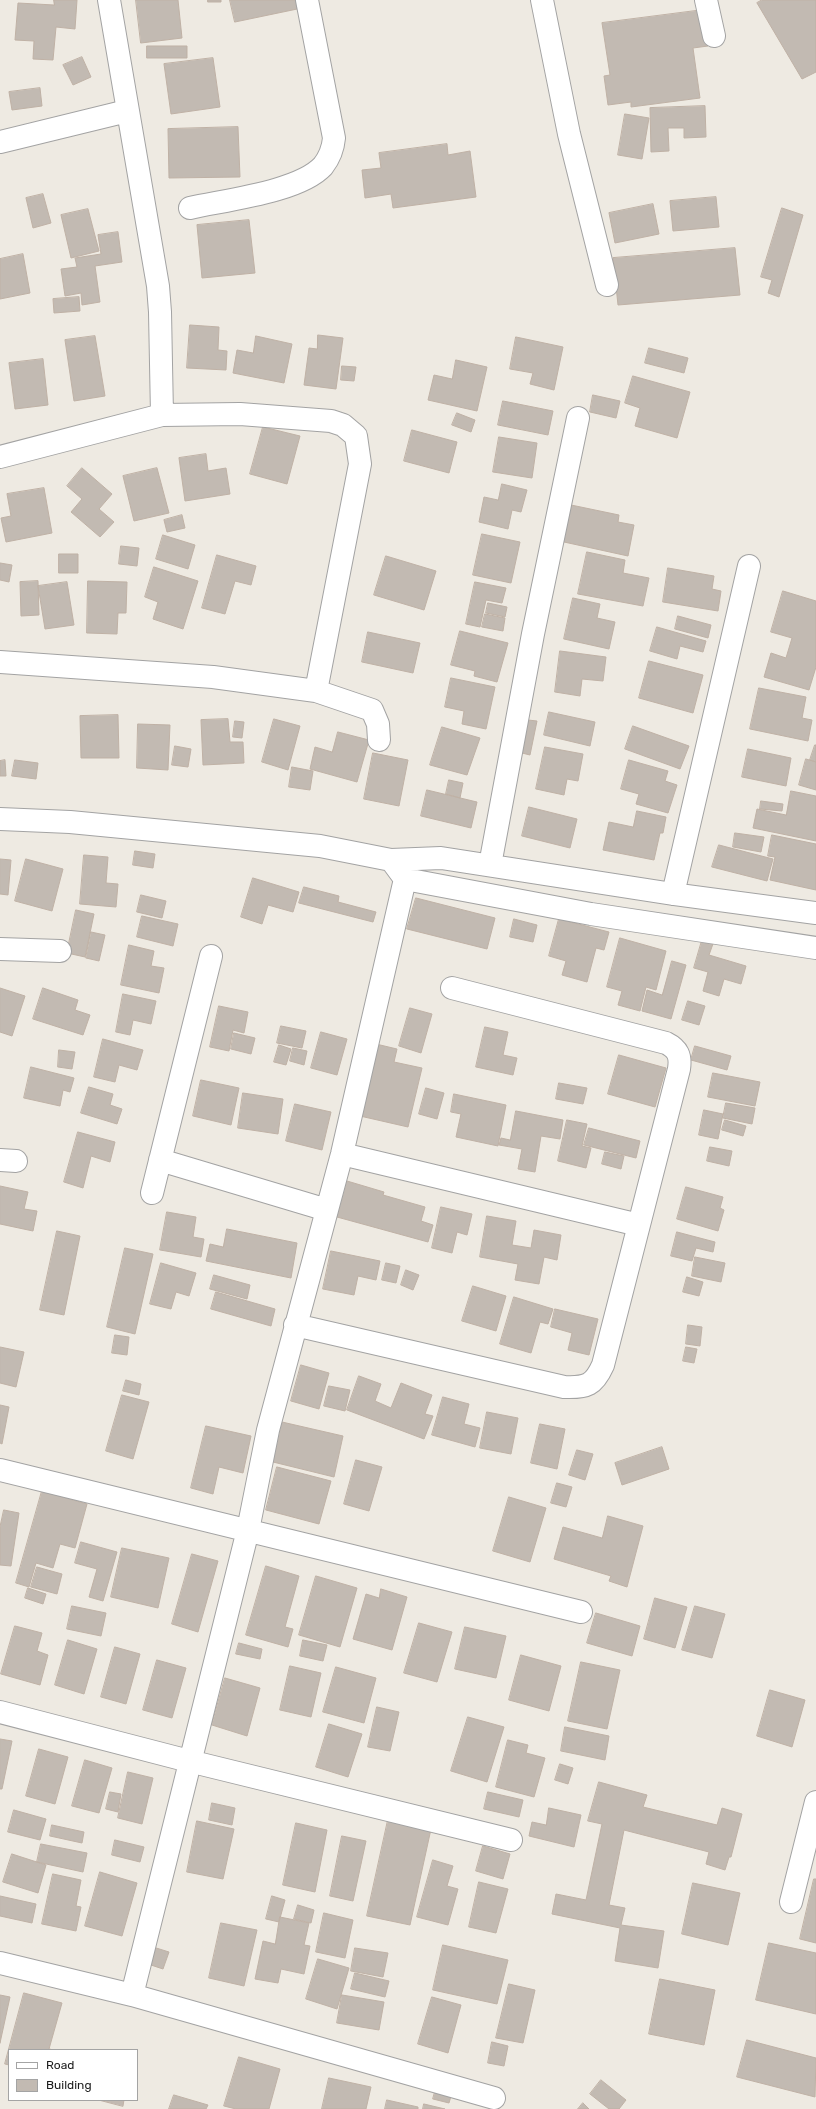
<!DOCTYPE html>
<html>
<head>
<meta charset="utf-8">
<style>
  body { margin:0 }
  #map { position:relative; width:816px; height:2109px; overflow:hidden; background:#eeeae2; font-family:Rubik,sans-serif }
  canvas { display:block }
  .legend { position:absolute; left:8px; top:2049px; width:130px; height:52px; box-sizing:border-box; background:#fff; border:1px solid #a4a4a4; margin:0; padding:5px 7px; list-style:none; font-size:12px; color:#1c1c1c }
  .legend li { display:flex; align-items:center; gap:8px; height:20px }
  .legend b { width:20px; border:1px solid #a4a4a4 }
</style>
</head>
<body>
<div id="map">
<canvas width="816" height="2109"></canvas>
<ul class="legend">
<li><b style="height:5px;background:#fff"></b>Road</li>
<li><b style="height:11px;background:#c2bab2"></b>Building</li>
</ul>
</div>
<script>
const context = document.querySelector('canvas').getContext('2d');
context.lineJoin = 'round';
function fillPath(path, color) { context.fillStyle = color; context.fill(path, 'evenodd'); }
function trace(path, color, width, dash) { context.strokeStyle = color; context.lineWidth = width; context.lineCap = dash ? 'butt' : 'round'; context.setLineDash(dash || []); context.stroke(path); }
const building = new Path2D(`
  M54,0H77L75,29L56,27L53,60L33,59L34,41L15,40L18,3L54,5Z
  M136,0H178L182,38L141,43Z
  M208,0H221V2H208Z
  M230,0H300L302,8L235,22Z
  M762,0H816V72L802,79L757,3Z
  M703,10L708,46L693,48L700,98L631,107V102L608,105L604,76L610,75L602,23Z
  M147,46H187V58H147Z
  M82,57L91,77L73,85L63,65Z
  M213,58L220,107L171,114L164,64Z
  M40,88L42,106L12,110L9,92Z
  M705,106L706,137L684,138V128H668L669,151L651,152L650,108Z
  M625,114L649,118L642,159L618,155Z
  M238,127L240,177L169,178L168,129Z
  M447,144L448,155L470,151L476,197L393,208L391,194L365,198L362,170L381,168L379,153Z
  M43,194L51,223L33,228L26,198Z
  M716,197L719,227L673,231L670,201Z
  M653,204L659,234L615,243L609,213Z
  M782,208L803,215L779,297L768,293L772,280L761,277Z
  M88,209L99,251L71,258L61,215Z
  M249,220L255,273L202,278L197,225Z
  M118,232L122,262L95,266L100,302L82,305L81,293L65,296L61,269L77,267L75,258L101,254L98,235Z
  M735,248L740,295L618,305L613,258Z
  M23,254L30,293L0,299V259Z
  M79,297L80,311L54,313L53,299Z
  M190,325L219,327L218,350L227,351L226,370L187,368Z
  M318,335L343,338L336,389L304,385L309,348L317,349Z
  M95,336L105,396L74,401L65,340Z
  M256,336L292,344L284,383L233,373L237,350L253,353Z
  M516,337L563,347L554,390L530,384L533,373L510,369Z
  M649,348L688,358L684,373L645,363Z
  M43,359L48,405L15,409L9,363Z
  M456,360L487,367L477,411L428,400L434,375L452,379Z
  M342,366L356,367L354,381L341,380Z
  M633,376L690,392L677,438L635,426L640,408L625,403Z
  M593,395L620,401L616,418L590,412Z
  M503,401L553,411L548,435L498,425Z
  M457,413L475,420L471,432L452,425Z
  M263,427L300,436L287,484L250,474Z
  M412,430L457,442L449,473L404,461Z
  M499,437L537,443L532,478L493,472Z
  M206,454L208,471L226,468L230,494L185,501L179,458Z
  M82,468L112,494L99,509L114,522L100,537L71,512L82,499L67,486Z
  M157,468L169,513L134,521L123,476Z
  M502,484L527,490L521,512L512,510L508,529L479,522L484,497L498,500Z
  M44,488L52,533L6,542L1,518L11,516L7,494Z
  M571,505L619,515L618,522L634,525L628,556L564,542Z
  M182,515L185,528L167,532L164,520Z
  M482,534L520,542L511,583L473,575Z
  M163,535L195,545L188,569L156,559Z
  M121,546L139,548L137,566L119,564Z
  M587,552L625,560L623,573L649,578L643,606L578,594Z
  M59,554H78V573H59Z
  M217,555L256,566L251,585L235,581L225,614L202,608Z
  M386,556L436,571L424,610L374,595Z
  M0,563L12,565L9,582L0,580Z
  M154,567L198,581L183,629L153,619L158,602L145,597Z
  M668,568L714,576L712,589L721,591L718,611L663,602Z
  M38,581L39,615L21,616L20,582Z
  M88,581L127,582L126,613H118L117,634L87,633Z
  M67,582L74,625L45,629L38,586Z
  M475,582L506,588L502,603L486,600L480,627L466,624Z
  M783,591L816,601V667L809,690L764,677L771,653L786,658L792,638L771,632Z
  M573,598L600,604L597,618L615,622L609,649L564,639Z
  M488,603L507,607L505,617L486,613Z
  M485,614L505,618L503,631L482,627Z
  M678,616L711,625L708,638L675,629Z
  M657,627L706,641L703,652L680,646L677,659L650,651Z
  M460,631L508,643L497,682L474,676L475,671L451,665Z
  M368,632L420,643L413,673L362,662Z
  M560,651L606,657L603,681L582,679L580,696L555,692Z
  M649,661L703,675L693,713L639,698Z
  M451,678L495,687L486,729L462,724L464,711L445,707Z
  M759,688L806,697L802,718L812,720L808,741L750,729Z
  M549,712L595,722L590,746L544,735Z
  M118,715L119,758H81L80,716Z
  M228,719L230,742H243L244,763L203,765L201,720Z
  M274,719L300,726L288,770L262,762Z
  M528,720L537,721L530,755L522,753Z
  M235,721L244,722L242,738L233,737Z
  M138,724L170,725L168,770L137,768Z
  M633,726L689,746L680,769L625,749Z
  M442,727L480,738L467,775L430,765Z
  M338,732L369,740L357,782L310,769L315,747L332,752Z
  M815,745H816V762L810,760Z
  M175,746L191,749L188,767L172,765Z
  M545,747L583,754L578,781L567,779L564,795L536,789Z
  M748,749L791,758L786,786L742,777Z
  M373,753L408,760L399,806L364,799Z
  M806,759L816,762V790L799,785Z
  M5,760L6,776H0V761Z
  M15,760L38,763L36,779L12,776Z
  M629,760L668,771L665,781L677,785L668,813L636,804L639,794L621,789Z
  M292,767L313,771L310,790L289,787Z
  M449,780L463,783L460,798L446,794Z
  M427,790L477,802L471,828L421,816Z
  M791,791L816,796V841L753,828L757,809L786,815Z
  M761,801L783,804L782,811L760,809Z
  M529,807L577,819L570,848L522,836Z
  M637,811L666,817L663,833H660L654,860L603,850L609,822L633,827Z
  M735,833L764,837L761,852L733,847Z
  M772,835L816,844V890L770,880L775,857L768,856Z
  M719,845L773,859L767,881L712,867Z
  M135,851L155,854L153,868L133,865Z
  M84,855L108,857L106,883L118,884L116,907L80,904Z
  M0,859L11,860L8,895L0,894Z
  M26,859L63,869L52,911L15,901Z
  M253,878L299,892L293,912L268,905L262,924L241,917Z
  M304,887L339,896L338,902L376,912L373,922L299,903Z
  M141,895L166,901L162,918L137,912Z
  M416,898L495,918L487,949L407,929Z
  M76,910L94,914L85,957L67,953Z
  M142,916L178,924L173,946L137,937Z
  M514,919L537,925L533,942L510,937Z
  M559,919L609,932L604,950L596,948L587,982L562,975L566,961L549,956Z
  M91,932L105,935L99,961L86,958Z
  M703,937L714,941L709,955L746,966L741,984L724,979L719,996L703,991L708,972L694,968Z
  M620,938L666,951L656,990L646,987L640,1011L618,1005L622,991L607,987Z
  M129,945L154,951L151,966L164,968L159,993L121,985Z
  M672,961L686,965L671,1019L642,1011L647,990L662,995Z
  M0,988L25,996L12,1036L0,1032Z
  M43,988L78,1000L75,1010L90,1015L83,1035L33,1019Z
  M123,994L156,1001L151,1024L133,1020L130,1035L116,1032Z
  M688,1001L705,1006L699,1025L682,1020Z
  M219,1006L248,1012L244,1033L233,1030L229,1051L210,1047Z
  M410,1008L432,1014L421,1053L399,1046Z
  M281,1026L306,1031L302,1048L277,1043Z
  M485,1027L508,1032L503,1055L517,1058L513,1075L476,1067Z
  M321,1032L347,1039L337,1075L311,1068Z
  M234,1033L255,1038L251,1054L231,1049Z
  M103,1039L143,1050L137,1070L119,1065L115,1082L94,1077Z
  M376,1044L397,1049L394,1062L422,1068L408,1127L360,1116Z
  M279,1045L291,1049L286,1065L274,1062Z
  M695,1046L731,1056L727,1070L691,1060Z
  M293,1048L307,1051L304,1065L290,1061Z
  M59,1050L75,1052L72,1069L58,1067Z
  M619,1055L666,1068L655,1107L608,1094Z
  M31,1067L74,1078L70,1092L63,1090L60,1106L24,1098Z
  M713,1073L760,1082L755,1106L708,1097Z
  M201,1080L239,1088L231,1125L193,1116Z
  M559,1083L587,1088L583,1104L556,1099Z
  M89,1087L113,1094L110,1105L122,1109L117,1124L81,1113Z
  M426,1088L444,1093L437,1119L419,1114Z
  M243,1093L283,1099L278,1134L238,1128Z
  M454,1094L506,1105L498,1146L456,1137L461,1114L451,1112Z
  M726,1103L755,1108L752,1124L723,1118Z
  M295,1104L331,1112L322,1150L286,1141Z
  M704,1110L723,1114L718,1139L699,1135Z
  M516,1111L563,1120L560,1139L541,1136L535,1172L518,1169L522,1149L499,1145L501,1138L510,1140Z
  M567,1120L587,1124L582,1146L591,1148L586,1168L558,1161Z
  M725,1120L746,1126L743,1136L722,1130Z
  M589,1128L640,1141L636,1158L584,1145Z
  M78,1132L115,1142L110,1162L91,1156L83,1188L64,1182Z
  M710,1147L732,1151L729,1166L707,1161Z
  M605,1152L624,1156L621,1169L602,1164Z
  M347,1181L384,1192L383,1195L425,1207L421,1221L433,1225L428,1242L337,1217Z
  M0,1186L28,1192L24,1209L37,1211L33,1231L0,1224Z
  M686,1187L723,1197L720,1208L724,1210L718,1231L677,1219Z
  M441,1207L472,1214L467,1235L457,1232L452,1253L432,1248Z
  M167,1212L196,1217L193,1237L204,1239L201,1257L160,1250Z
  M487,1216L516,1221L512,1245L531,1248L534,1230L561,1235L557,1260L544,1257L539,1284L515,1280L518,1264L480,1257Z
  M227,1229L297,1243L291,1278L206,1261L210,1244L223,1247Z
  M57,1231L80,1236L64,1315L40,1310Z
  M677,1232L715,1242L713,1252L696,1248L692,1261L671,1256Z
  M125,1248L153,1254L135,1334L107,1327Z
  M331,1251L380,1261L376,1280L358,1276L354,1295L323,1289Z
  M695,1257L725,1263L721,1282L692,1276Z
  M161,1263L196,1273L189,1296L176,1292L171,1309L150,1304Z
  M386,1263L400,1266L396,1283L382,1280Z
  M406,1270L419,1275L413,1290L401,1285Z
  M214,1275L250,1285L247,1299L210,1289Z
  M687,1277L703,1282L699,1296L683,1292Z
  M473,1286L506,1296L496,1331L462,1321Z
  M216,1292L275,1309L271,1326L211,1309Z
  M514,1297L553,1309L548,1324L540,1322L531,1353L500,1344Z
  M555,1309L598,1319L589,1355L568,1350L572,1333L551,1327Z
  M688,1325L702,1327L700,1346L686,1344Z
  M115,1335L129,1337L127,1355L112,1353Z
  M0,1347L24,1352L16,1387L0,1383Z
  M686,1347L697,1349L694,1363L683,1361Z
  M301,1365L329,1373L319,1409L291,1401Z
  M359,1376L381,1384L375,1401L391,1408L401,1383L432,1395L425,1414L433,1416L424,1439L347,1410Z
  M126,1380L141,1384L139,1395L123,1391Z
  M329,1386L350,1390L345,1411L324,1406Z
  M122,1395L149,1402L133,1459L106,1451Z
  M443,1397L469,1404L464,1424L480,1428L475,1447L432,1435Z
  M0,1405L9,1407L2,1444L0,1443Z
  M487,1412L518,1418L511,1454L480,1448Z
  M282,1422L343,1436L334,1477L273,1462Z
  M540,1424L565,1429L557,1469L531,1463Z
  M206,1426L251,1436L243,1473L219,1467L213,1494L191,1488Z
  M662,1447L669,1469L622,1485L615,1463Z
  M577,1450L593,1454L585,1480L569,1475Z
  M356,1460L382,1467L369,1511L344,1504Z
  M277,1467L331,1481L319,1524L266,1510Z
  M557,1483L572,1487L566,1507L551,1503Z
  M42,1491L87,1504L75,1548L60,1544L53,1568L36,1563L29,1587L16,1583Z
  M509,1497L546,1508L530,1562L493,1551Z
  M4,1510L19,1513L11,1566L0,1565V1527Z
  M608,1516L643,1526L627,1587L609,1581L611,1576L554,1559L563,1527L602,1538Z
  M81,1542L117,1552L103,1601L89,1597L97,1569L75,1563Z
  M122,1548L169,1558L158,1608L111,1597Z
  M192,1554L218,1561L198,1632L172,1624Z
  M266,1566L299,1576L285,1627L293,1629L288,1647L246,1635Z
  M37,1567L62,1574L57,1594L31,1587Z
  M316,1576L357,1588L340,1647L299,1635Z
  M28,1588L46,1594L43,1604L25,1598Z
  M381,1589L407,1597L392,1650L353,1639L366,1594L379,1598Z
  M655,1598L687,1607L675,1648L644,1639Z
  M72,1606L106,1613L101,1636L67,1629Z
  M695,1606L725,1614L712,1658L682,1650Z
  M596,1613L640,1626L632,1656L587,1643Z
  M419,1623L452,1632L437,1682L404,1673Z
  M15,1626L42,1633L37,1651L48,1655L40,1685L1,1674Z
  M465,1627L506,1636L496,1678L455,1669Z
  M68,1640L97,1649L84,1694L55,1685Z
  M303,1640L327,1645L323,1661L300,1656Z
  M239,1643L262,1649L260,1659L236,1654Z
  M115,1647L140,1654L126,1704L101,1697Z
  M521,1655L561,1666L549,1711L509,1700Z
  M157,1660L186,1668L172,1718L143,1710Z
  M581,1662L620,1670L607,1729L568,1721Z
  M290,1666L321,1673L311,1717L280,1710Z
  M336,1667L376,1678L364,1723L323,1712Z
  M225,1678L260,1688L247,1736L212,1725Z
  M770,1690L805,1700L792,1747L757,1736Z
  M377,1707L399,1712L390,1751L368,1747Z
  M468,1717L504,1727L487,1782L451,1771Z
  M329,1724L362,1734L348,1777L316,1767Z
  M565,1727L609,1736L605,1760L561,1751Z
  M0,1739L12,1741L2,1789H0Z
  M508,1740L528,1745L526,1753L545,1758L534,1797L496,1787Z
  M39,1749L68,1757L55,1804L26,1796Z
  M85,1760L112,1768L99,1813L72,1806Z
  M560,1764L573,1768L568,1784L555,1780Z
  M128,1772L153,1778L142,1824L118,1818Z
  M599,1782L647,1795L643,1807L717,1825L722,1808L742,1814L731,1857H729L725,1870L706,1864L709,1852L624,1830L609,1905L625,1908L621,1925L664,1931L658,1968L615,1961L620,1928L552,1914L556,1894L586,1900L602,1824L588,1821Z
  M110,1792L121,1794L118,1812L106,1809Z
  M488,1792L523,1800L519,1817L484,1809Z
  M212,1803L235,1808L232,1825L209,1820Z
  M549,1808L581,1815L574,1847L529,1836L532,1822L546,1825Z
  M14,1810L46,1819L40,1840L8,1832Z
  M388,1820L431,1829L410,1925L367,1916Z
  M197,1821L234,1829L223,1879L187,1872Z
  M296,1823L327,1830L315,1892L283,1885Z
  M52,1825L84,1832L82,1843L50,1836Z
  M342,1836L366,1841L353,1901L330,1896Z
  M115,1840L144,1847L140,1862L112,1855Z
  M41,1844L87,1853L83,1872L37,1862Z
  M483,1846L510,1854L503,1879L476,1871Z
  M12,1854L46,1865L38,1893L3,1882Z
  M433,1860L453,1866L447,1886L458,1889L448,1925L417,1917Z
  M100,1872L137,1883L122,1936L85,1926Z
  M53,1874L81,1880L76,1906L81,1907L76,1931L42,1924Z
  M814,1879H816V1943L800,1939Z
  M479,1882L508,1889L496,1933L469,1927Z
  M693,1883L740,1893L728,1945L682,1934Z
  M0,1896L36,1904L32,1923L0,1916Z
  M272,1896L285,1900L279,1922L266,1919Z
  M298,1905L314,1910L311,1923L294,1919Z
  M324,1913L353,1920L345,1958L316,1952Z
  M280,1917L309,1923L304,1945L310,1946L304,1974L281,1969L278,1983L255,1979L263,1941L275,1944Z
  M221,1923L257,1930L244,1986L209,1978Z
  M769,1943L816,1953V2014L756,2000Z
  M443,1945L508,1960L497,2004L433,1990Z
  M153,1947L169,1952L163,1969L148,1964Z
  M355,1948L388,1953L383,1977L351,1971Z
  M318,1959L349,1968L337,2009L306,1999Z
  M355,1973L389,1981L385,1997L351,1989Z
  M660,1979L715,1990L704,2045L649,2034Z
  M509,1984L535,1990L523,2043L496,2038Z
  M24,1993L62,2003L49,2049L54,2050H9V2065L5,2064Z
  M0,1995L10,1997L0,2043Z
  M342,1995L384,2002L379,2030L337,2023Z
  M432,1997L461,2005L448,2053L418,2044Z
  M747,2040L816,2058L815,2097L737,2077Z
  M492,2042L508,2046L504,2066L488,2063Z
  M239,2057L280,2069L269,2109H236L224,2106Z
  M329,2078L371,2087L366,2109H322Z
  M601,2080L626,2100L619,2109H609L590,2094Z
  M437,2085L453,2089L449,2103L433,2099Z
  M174,2095L208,2105L206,2109H169Z
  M99,2100H124L123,2106Z
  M387,2100L418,2107V2109H385Z
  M583,2103L589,2109H578Z
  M424,2104L445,2109H423Z`);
fillPath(building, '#c2bab2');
trace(building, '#bfb1a5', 1);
const minor = new Path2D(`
  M109,0L158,286L160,312L162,415
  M542,0L569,134L607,285
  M706,0L714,36
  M0,142L127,111
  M190,208C225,200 299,192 323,166C330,157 333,149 334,138L307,0
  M0,457L162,415L240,414L331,421L343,425L356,436L360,464L316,691
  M0,662L213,677L316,691L372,710L378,724L379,740
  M0,819L70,822L320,846L391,860L441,858L673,894L816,913
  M490,865L533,634L578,418
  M405,879L591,914L816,948
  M673,894L749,566
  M0,949L60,951
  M342,1154L639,1225
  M0,1160L16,1161
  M160,1160L327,1210
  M152,1193L211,956
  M295,1325L564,1387C587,1388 594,1385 603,1365L679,1069C681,1056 678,1049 666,1043L452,988
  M0,1470L581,1612
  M0,1712L189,1761L511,1840
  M791,1902L816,1802
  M0,1963L132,1995L494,2098
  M132,1995L248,1530L268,1430L342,1154L405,879L391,860`);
trace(minor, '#a3a3a3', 24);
trace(minor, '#fff', 22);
</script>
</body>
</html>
